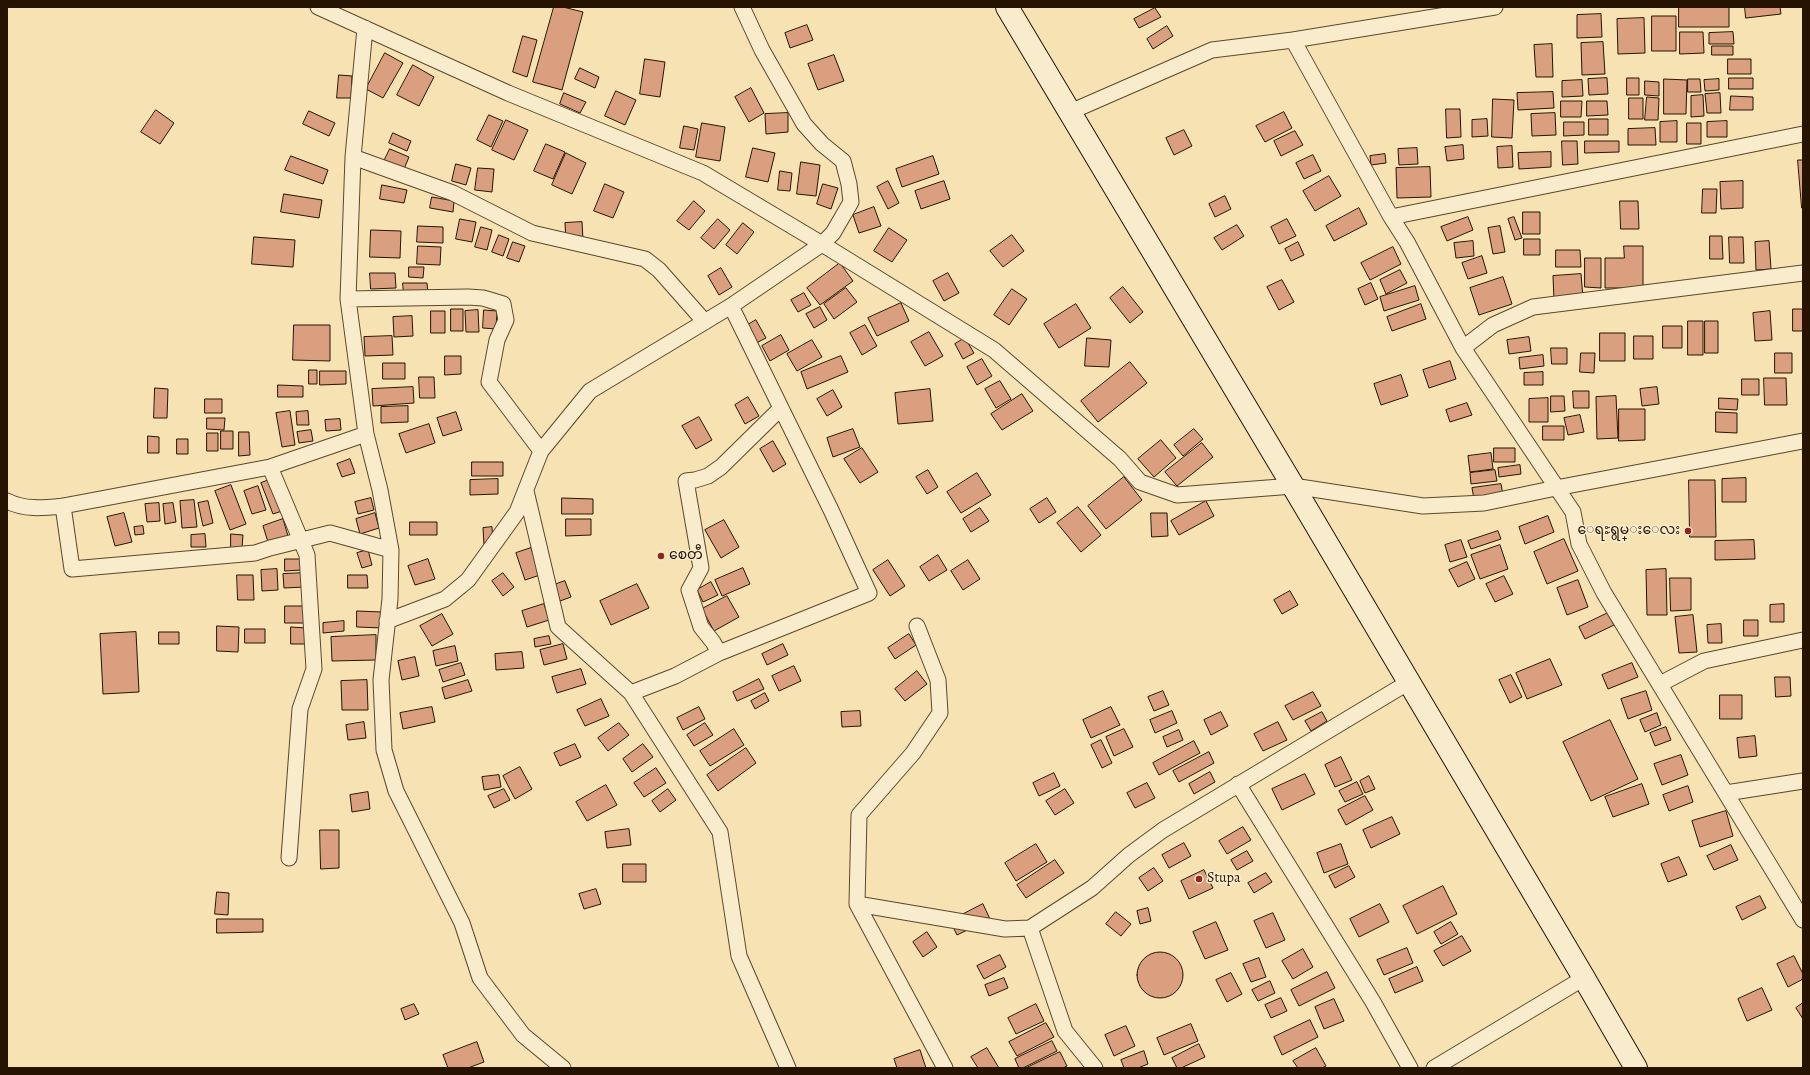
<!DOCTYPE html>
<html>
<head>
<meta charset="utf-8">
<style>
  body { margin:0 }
  #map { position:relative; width:1810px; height:1075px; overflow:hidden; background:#f6e2b2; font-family:Alegreya,serif }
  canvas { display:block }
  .frame { position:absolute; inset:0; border:8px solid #261400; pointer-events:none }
</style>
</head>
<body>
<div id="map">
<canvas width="1810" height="1075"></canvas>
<div class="frame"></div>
</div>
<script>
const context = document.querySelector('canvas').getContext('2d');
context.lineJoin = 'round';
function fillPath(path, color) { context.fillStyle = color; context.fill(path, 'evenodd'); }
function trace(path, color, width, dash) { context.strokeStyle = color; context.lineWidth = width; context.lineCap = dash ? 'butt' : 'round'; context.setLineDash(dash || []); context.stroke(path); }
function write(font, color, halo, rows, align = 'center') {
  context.font = font + ' Alegreya,"Noto Sans Myanmar",serif'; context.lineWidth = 3; context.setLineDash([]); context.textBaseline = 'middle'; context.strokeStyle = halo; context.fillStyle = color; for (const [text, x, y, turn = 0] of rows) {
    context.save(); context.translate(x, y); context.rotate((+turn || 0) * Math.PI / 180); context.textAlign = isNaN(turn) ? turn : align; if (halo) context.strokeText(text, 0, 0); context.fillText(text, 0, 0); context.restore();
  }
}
const building = new Path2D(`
  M554,7H563L583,12L562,90L533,82Z
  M1679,7H1729V27H1679Z
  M1745,7H1780L1781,14L1746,18Z
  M1155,8L1161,17L1139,28L1134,19Z
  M1601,14L1602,37L1577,38V15Z
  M1652,16H1676V51H1652Z
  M1644,18L1645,53L1618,54L1617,19Z
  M807,25L813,40L790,48L785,33Z
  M1167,26L1173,36L1153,49L1147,39Z
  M1680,32H1703L1704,53L1680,54Z
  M1733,32L1734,44H1709V33Z
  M523,36L537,40L527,77L513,72Z
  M1603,42L1605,74L1582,75L1581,43Z
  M1552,44L1553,77H1536L1534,45Z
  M1712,46H1733V55H1712Z
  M385,53L403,63L383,98L366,89Z
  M834,55L844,81L818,90L808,64Z
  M645,59L665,62L660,97L640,94Z
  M1728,59H1751V74H1728Z
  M413,65L434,77L419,106L397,95Z
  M580,68L599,77L595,88L575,79Z
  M339,75L352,76L351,98H337Z
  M1607,78L1608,94L1589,95L1588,79Z
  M1627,78H1639V95H1627Z
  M1729,78H1753V89H1729Z
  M1664,79L1687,80L1686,114H1664Z
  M1688,79H1700L1701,92H1688Z
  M1719,79V90L1705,91L1704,80Z
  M1582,80L1583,96L1562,97V81Z
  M1645,81L1659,82V96L1645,95Z
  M751,88L764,113L749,122L735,97Z
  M616,91L636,100L625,125L605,116Z
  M1553,92L1554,108L1518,110L1517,93Z
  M564,93L586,102L580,113L560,104Z
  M1720,93L1721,113H1707L1705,94Z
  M1703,95L1704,116L1691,117V96Z
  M1731,96L1753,97V110H1730Z
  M1647,97L1659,98L1658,120H1645Z
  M1629,98H1643V119H1629Z
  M1493,99L1514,100L1512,138L1492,137Z
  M1561,101H1582L1581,117H1561Z
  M1587,101H1607L1608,115L1587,116Z
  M1446,109H1460L1461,137L1447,138Z
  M156,110L174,123L160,144L141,132Z
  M309,111L335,123L329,136L303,124Z
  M1284,112L1292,128L1265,142L1256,126Z
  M788,113V132L766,134L765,114Z
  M1555,113L1556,135L1532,136L1531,114Z
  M489,115L503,121L491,147L477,140Z
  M1487,119L1488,136L1472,137V120Z
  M1589,119H1608V135H1589Z
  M506,120L528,130L514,160L492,150Z
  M1677,121V142H1660V122Z
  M1727,121V137H1707V122Z
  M1564,122H1584V135L1564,136Z
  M702,123L725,127L720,161L696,157Z
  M1687,123H1701V144H1687Z
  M684,126L698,129L694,150L680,148Z
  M1655,128L1656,145H1628V129Z
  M1184,130L1192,146L1174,155L1166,138Z
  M1295,131L1303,145L1281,156L1274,141Z
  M393,133L411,141L407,151L389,143Z
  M1562,141H1577L1578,164L1563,165Z
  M1585,141H1619V152L1585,153Z
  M546,144L565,152L553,179L534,171Z
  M1463,145L1464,159L1447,161L1445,147Z
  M1512,146L1513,167L1498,168L1497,147Z
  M753,148L775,153L768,182L746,177Z
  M1417,148L1418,164L1399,165L1398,149Z
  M390,149L409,157L404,169L384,161Z
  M1551,152V167L1519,169L1518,153Z
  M566,153L586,163L572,194L552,185Z
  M1385,154L1386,163L1371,165L1370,156Z
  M1313,155L1321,171L1304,179L1296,163Z
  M291,156L328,170L323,184L285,170Z
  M933,156L939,174L902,187L896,169Z
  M1798,160H1803V208H1802Z
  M801,162L820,165L816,196L797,194Z
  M456,164L471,168L466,185L452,181Z
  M1430,167L1431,197L1397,198L1396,168Z
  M478,168L494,169L492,192L475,190Z
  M780,171L792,173L790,191L778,190Z
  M1329,176L1341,196L1315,211L1303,191Z
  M888,181L899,203L888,209L877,187Z
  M944,181L950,199L921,209L915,191Z
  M1743,181V208L1721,209L1720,182Z
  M605,184L624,192L613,218L594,211Z
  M823,184L838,188L831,209L817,204Z
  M382,185L407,190L404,203L380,199Z
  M1703,189H1717L1716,213H1702Z
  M284,194L322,200L319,218L281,212Z
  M1225,196L1231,209L1215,217L1209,204Z
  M432,197L454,201L453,212L430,208Z
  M694,201L705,211L689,230L677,221Z
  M1620,201H1638L1639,229H1621Z
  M874,207L881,226L859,233L853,215Z
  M1359,208L1367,224L1334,241L1326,226Z
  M1523,212H1540V234H1523Z
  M1468,217L1473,230L1447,241L1441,227Z
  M1514,217L1522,238L1515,240L1508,219Z
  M460,219L476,222L472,242L456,239Z
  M718,219L730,230L714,249L701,238Z
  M1287,219L1296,236L1279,244L1271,227Z
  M582,222L583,240L566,241L565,223Z
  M743,223L754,232L737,254L726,245Z
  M1237,225L1244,236L1222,250L1214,238Z
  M418,226L443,227V243L417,242Z
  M1500,226L1505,252L1493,254L1488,228Z
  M481,227L492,230L487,250L475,247Z
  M889,228L907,240L892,262L874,251Z
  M371,230L401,231L400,258L370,257Z
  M499,235L509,239L503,256L492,252Z
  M1012,235L1024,251L1003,267L990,251Z
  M1710,236H1722L1723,259H1710Z
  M254,237L295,240L293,267L252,264Z
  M1729,237H1743L1744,263H1730Z
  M1524,239H1540V255H1524Z
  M1473,241L1474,256L1456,258L1454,243Z
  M1769,241L1771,269L1756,270L1755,242Z
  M513,242L525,246L519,262L507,258Z
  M1298,242L1304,255L1291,261L1285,249Z
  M418,246L441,247L440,265L417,264Z
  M1624,246H1643V288H1605V258H1624Z
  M1393,247L1401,264L1370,280L1361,263Z
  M1556,250H1580L1581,267H1556Z
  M1482,256L1487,273L1468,279L1462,263Z
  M1585,258H1601V288L1585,287Z
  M840,263L853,281L820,305L807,288Z
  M409,267H424L423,278L409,277Z
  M721,268L732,287L719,295L708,276Z
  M1400,270L1407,283L1386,294L1380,280Z
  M370,273H395L396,288L371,289Z
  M948,273L959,293L944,301L933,281Z
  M1581,274L1583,298L1554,300L1553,276Z
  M1503,277L1512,304L1479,315L1470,288Z
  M1282,280L1294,302L1279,310L1267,287Z
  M403,283H427L428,294L404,295Z
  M1371,283L1378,299L1365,305L1358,289Z
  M1415,286L1419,300L1384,311L1380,297Z
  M1123,287L1143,312L1130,323L1110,298Z
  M846,288L857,302L834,319L824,304Z
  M1012,289L1027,299L1009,325L994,315Z
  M804,293L811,305L798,312L791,300Z
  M901,303L909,321L877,336L868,318Z
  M1076,304L1091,328L1059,348L1044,324Z
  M1421,304L1426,319L1392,331L1387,317Z
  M820,307L827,320L814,328L806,314Z
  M451,309H463V331H451Z
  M1793,309H1803V331H1793Z
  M478,310L479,332H466L465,311Z
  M484,310L497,311L496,329L483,328Z
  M431,311H445V333H431Z
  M1770,311L1772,340L1755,341L1753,313Z
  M412,316L413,336L394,337L393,317Z
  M756,320L766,338L756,343L746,326Z
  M1688,321H1703V355H1688Z
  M1705,321H1718V353H1705Z
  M294,325H330V361L293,360Z
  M865,325L877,346L862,355L850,333Z
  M1663,326H1682V348H1663Z
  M929,332L943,356L925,366L911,342Z
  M1600,333H1625V361H1600Z
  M781,335L789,350L770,361L762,346Z
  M392,336L393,355L365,356L364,337Z
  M1634,336H1653V359H1634Z
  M1529,337L1531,351L1509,354L1507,340Z
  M965,338L974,353L963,359L955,344Z
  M1087,338L1111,340L1109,367L1085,366Z
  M812,340L822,357L797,371L787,354Z
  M1551,348H1567V364H1552Z
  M1581,353H1595L1594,373L1580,372Z
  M1775,353H1792V373H1775Z
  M1543,355L1544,366L1520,369L1519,358Z
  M445,356H461V374L445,375Z
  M841,356L848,372L807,389L801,372Z
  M982,359L992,376L977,385L967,367Z
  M1450,361L1456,379L1429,388L1423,370Z
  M1130,362L1147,383L1098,422L1081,401Z
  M383,363H405V379H383Z
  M309,370H317V384H309Z
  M320,371H346V384L320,385Z
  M1543,372V385H1524V373Z
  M1401,375L1408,396L1381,405L1374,384Z
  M419,377H434L435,398H420Z
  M1764,378H1786L1787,405H1765Z
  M1742,379H1759V395H1742Z
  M1000,381L1011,399L996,408L985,389Z
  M278,385L303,386V397H278Z
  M413,387L414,403L373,406L372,389Z
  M1657,387L1659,404L1642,406L1640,389Z
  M155,388L168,389L167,418H154Z
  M930,389L933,421L898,424L895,393Z
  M833,390L842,407L827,416L817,399Z
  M1573,391H1589V408H1574Z
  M1022,394L1033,411L1002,430L991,414Z
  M1551,396H1564L1565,411L1551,412Z
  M1616,396L1618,438L1597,439L1596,397Z
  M748,397L759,416L745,424L735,405Z
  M1548,398V422H1529V399Z
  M1719,398L1738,399L1737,410L1719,409Z
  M205,399H222V413H205Z
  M1467,403L1472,415L1450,422L1446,410Z
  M408,406V422L381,423V407Z
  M1619,409H1645V440L1619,441Z
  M290,411L295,445L282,447L276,413Z
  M308,411L309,425H297L296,412Z
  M456,412L462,430L443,436L437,418Z
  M1716,412L1737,413V433L1716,432Z
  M1580,415L1584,432L1568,435L1564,418Z
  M699,417L712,440L696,449L682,426Z
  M207,418H225L224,430L207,429Z
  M340,419L341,430L326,431L325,420Z
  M429,424L435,443L406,453L399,434Z
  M1543,426H1564V440H1543Z
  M853,429L860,447L833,457L827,438Z
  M1194,429L1203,439L1183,456L1174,445Z
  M311,430L313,441L299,443L297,432Z
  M221,431H233V449H221Z
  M239,432H249L250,455L239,456Z
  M207,433H218V451H207Z
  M148,436L159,437V453H148Z
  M177,439H188V454H177Z
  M1161,440L1176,458L1154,477L1138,459Z
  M773,441L786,464L773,472L760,449Z
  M1202,443L1213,457L1177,486L1165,472Z
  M862,448L878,472L860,483L844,459Z
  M1494,448H1515V462H1494Z
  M1491,453L1493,469L1470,472L1468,456Z
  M350,459L355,473L342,477L337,464Z
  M472,462H503V476H472Z
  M1520,465L1521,474L1499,477L1498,468Z
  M928,470L938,487L927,494L916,477Z
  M1495,470L1497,481L1471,484L1470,473Z
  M977,473L991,495L961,513L947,492Z
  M1124,477L1142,500L1106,529L1088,506Z
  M1746,478V502H1722V479Z
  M272,479L285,510L273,514L261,483Z
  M498,479V494L470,495V480Z
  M1689,480H1715L1716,537H1690Z
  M1501,484L1503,495L1474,499L1472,488Z
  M231,485L246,524L230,530L215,491Z
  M258,486L266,510L252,514L244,491Z
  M371,498L374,510L358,514L355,502Z
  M562,498L593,499V514H562Z
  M1047,498L1056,512L1039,523L1030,509Z
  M194,500L197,527L182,528L180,501Z
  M208,501L213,523L203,526L198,503Z
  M1206,501L1214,516L1179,535L1171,521Z
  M159,503L160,521L147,522L145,504Z
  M173,503L176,522L165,524L163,504Z
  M1078,507L1101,535L1081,552L1057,523Z
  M980,508L989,521L971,532L963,519Z
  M124,513L132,542L115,546L107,517Z
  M375,513L379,528L360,534L356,519Z
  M1151,513H1167L1168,536L1152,537Z
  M1548,516L1554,532L1525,544L1519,527Z
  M283,519L288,536L268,542L263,526Z
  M566,519H591V535L566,536Z
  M724,520L739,547L721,558L705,530Z
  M410,522H437V535H410Z
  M143,526L144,534L135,535L134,527Z
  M492,527L493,545H484L483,528Z
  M1498,531L1501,539L1471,549L1468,541Z
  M205,534L206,547H191V535Z
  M231,534L243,535L242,548H231Z
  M1564,539L1578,571L1547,584L1534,552Z
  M1461,540L1467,557L1450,562L1445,545Z
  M1754,540L1755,559L1715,560V541Z
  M1500,545L1508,569L1480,579L1471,555Z
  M531,548L540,575L525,580L516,553Z
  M368,550L372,565L362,568L357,553Z
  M938,555L947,570L929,581L920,567Z
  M285,559H302V570L285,571Z
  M428,559L435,579L415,585L408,566Z
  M888,560L905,586L890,596L873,570Z
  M968,560L980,579L963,590L951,571Z
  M1467,562L1475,579L1458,587L1449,570Z
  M743,568L750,584L722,596L715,580Z
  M277,569L278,590L262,591L261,570Z
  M1666,569L1667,615H1647L1646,570Z
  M305,573V587L284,588L283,574Z
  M503,573L514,587L503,596L492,581Z
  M237,575H253L254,600H238Z
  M348,575H367L368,588H348Z
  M1504,576L1513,594L1495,602L1486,584Z
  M1670,578H1691V610L1671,611Z
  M1578,580L1588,607L1567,615L1557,588Z
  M565,581L571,597L560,601L554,585Z
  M711,582L718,595L703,602L697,590Z
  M637,584L649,608L611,625L600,601Z
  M1290,591L1298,605L1282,614L1274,600Z
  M727,596L739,617L714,631L702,609Z
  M544,604L549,620L527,627L522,611Z
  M1784,604V622H1770V605Z
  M285,606H304V623H285Z
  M357,611L382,612V628L357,627Z
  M1608,613L1614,625L1585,639L1579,627Z
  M442,614L453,634L432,646L420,626Z
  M1693,615L1697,652L1679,653L1675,617Z
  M1744,620H1758V636H1744Z
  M344,621V631L323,633V623Z
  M1721,624L1722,643H1708L1707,625Z
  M217,626L239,627L238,652L217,651Z
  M291,627L307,628V644H291Z
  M245,629H265V643H245Z
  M136,632L139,692L103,694L100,634Z
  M159,632H179V644H159Z
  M909,634L916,645L895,659L888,648Z
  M376,635V660L332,661L331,637Z
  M549,636L551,644L535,647L534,639Z
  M563,644L567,659L544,665L540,650Z
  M783,644L788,655L767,665L762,654Z
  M455,646L458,661L436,666L433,651Z
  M522,652L524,668L496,670L495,654Z
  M415,657L419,676L402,680L398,661Z
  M1550,659L1562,685L1527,699L1516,673Z
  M461,663L465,675L443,682L439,670Z
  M1632,663L1638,677L1608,689L1602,675Z
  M794,666L801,681L779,691L772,676Z
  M581,669L586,684L557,693L552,677Z
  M917,671L927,684L905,701L895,689Z
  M1511,675L1522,697L1510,703L1499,680Z
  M1775,677H1790L1791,696L1776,697Z
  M759,679L764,689L737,701L733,692Z
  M367,680L368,710H342L341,681Z
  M468,680L472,691L445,699L442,688Z
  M1163,691L1169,705L1154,711L1148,697Z
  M1646,691L1652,710L1628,719L1621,699Z
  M1313,692L1321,706L1293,720L1285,706Z
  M765,693L769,701L755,709L751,701Z
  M1720,695H1742V719H1720Z
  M601,699L609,716L585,726L577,710Z
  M432,707L435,722L403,729L400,713Z
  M699,707L705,719L683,730L677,718Z
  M1111,707L1120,725L1091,738L1083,720Z
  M860,711L861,726L842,727L841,712Z
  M1172,711L1177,723L1155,733L1150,720Z
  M1221,712L1228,726L1211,735L1204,720Z
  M1322,712L1327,721L1311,731L1305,721Z
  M1657,713L1661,725L1645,732L1640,720Z
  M1610,720L1638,779L1591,801L1563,742Z
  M364,722L366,738L348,740L346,725Z
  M1278,722L1287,740L1263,751L1254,734Z
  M619,723L629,735L608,751L598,738Z
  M705,723L713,735L694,746L687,735Z
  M1666,727L1671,740L1655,746L1650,733Z
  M734,729L744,745L710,766L700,751Z
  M1124,729L1133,747L1114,756L1106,737Z
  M1179,730L1183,740L1167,747L1163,737Z
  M1755,736L1757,756L1739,758L1737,738Z
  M1101,740L1112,763L1102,768L1091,745Z
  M1194,741L1200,753L1159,775L1153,763Z
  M575,744L581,757L560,766L554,753Z
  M643,744L653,757L632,772L623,759Z
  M746,748L756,763L718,791L707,775Z
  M1209,752L1214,763L1179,782L1173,771Z
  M1681,755L1688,775L1662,785L1654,764Z
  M1341,757L1352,780L1335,787L1325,765Z
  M520,767L532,789L515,799L503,776Z
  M656,768L666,783L644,797L634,783Z
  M1210,772L1215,782L1194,794L1189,784Z
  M1054,773L1060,786L1039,796L1033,783Z
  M1305,774L1315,794L1282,810L1272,789Z
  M499,775L501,787L484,790L482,777Z
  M1369,776L1375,789L1365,793L1360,781Z
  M1357,782L1363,794L1345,802L1339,791Z
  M1147,783L1155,798L1135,808L1127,793Z
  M1642,784L1649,804L1613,817L1605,797Z
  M606,785L617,805L587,821L576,802Z
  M1688,786L1693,802L1669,811L1663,795Z
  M504,789L510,800L494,808L488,796Z
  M668,789L676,800L660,812L652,801Z
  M1065,789L1074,803L1055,815L1046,801Z
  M368,792L370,809L352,812L350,795Z
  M1365,796L1373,810L1346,825L1338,810Z
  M1726,811L1733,836L1700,847L1692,821Z
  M1392,817L1400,834L1371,848L1363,830Z
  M1243,827L1251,840L1227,854L1219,841Z
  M629,829L631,845L607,848L605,832Z
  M320,830H339V868L321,869Z
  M1184,843L1191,856L1169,868L1162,855Z
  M1036,844L1047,862L1016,881L1005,863Z
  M1341,844L1348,864L1324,873L1317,853Z
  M1731,845L1738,860L1714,870L1707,856Z
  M1247,851L1253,861L1237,870L1231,860Z
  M1679,857L1687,875L1668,882L1661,864Z
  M1055,860L1064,873L1026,898L1017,885Z
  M623,864H646V882H623Z
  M1349,866L1355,877L1335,888L1329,876Z
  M1154,868L1163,881L1148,891L1139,878Z
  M1204,870L1213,888L1189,899L1181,881Z
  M1266,873L1272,882L1254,893L1248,883Z
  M1443,886L1457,914L1417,934L1403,906Z
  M596,889L601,904L584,909L579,894Z
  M217,892L229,893L228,915L215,914Z
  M1760,896L1766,908L1742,920L1736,907Z
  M983,904L990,919L957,935L950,921Z
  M1380,904L1389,922L1359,937L1350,919Z
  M1148,908L1151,921L1140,924L1137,911Z
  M1116,912L1131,924L1121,936L1106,924Z
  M1273,913L1285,940L1266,948L1254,921Z
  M217,919H263V932L217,933Z
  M1216,922L1228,950L1205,959L1193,932Z
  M1451,922L1458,934L1441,944L1434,932Z
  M927,932L937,947L923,957L913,942Z
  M1462,936L1471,951L1443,966L1434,951Z
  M1407,948L1413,963L1384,975L1377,960Z
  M1303,949L1313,967L1293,979L1282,961Z
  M1137 975a23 23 0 1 1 46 0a23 23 0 1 1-46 0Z
  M1000,955L1006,967L984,979L977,966Z
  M1794,956L1803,974V979L1788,987L1777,964Z
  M1259,958L1266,977L1251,982L1243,964Z
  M1417,967L1423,981L1395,993L1389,979Z
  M1327,972L1335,988L1299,1006L1291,990Z
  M1231,973L1242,994L1227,1002L1216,980Z
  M1004,978L1008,988L989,996L985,985Z
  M1270,981L1275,993L1258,1001L1252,990Z
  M1762,988L1772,1010L1747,1021L1738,999Z
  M1281,998L1287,1011L1271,1018L1265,1005Z
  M1334,999L1344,1021L1324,1029L1315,1007Z
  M1803,1003V1019L1796,1008Z
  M414,1004L419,1014L405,1020L401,1009Z
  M1036,1004L1044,1021L1016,1034L1008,1018Z
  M1310,1020L1318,1037L1282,1055L1274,1037Z
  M1046,1023L1054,1037L1017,1056L1009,1042Z
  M1191,1024L1198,1041L1164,1055L1157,1038Z
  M1126,1026L1135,1046L1114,1056L1105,1035Z
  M1052,1041L1057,1051L1023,1068H1019L1015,1059Z
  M477,1042L484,1062L468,1068H448L443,1055Z
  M1199,1044L1205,1057L1181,1068H1177L1172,1058Z
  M987,1048L999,1068H978L971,1057Z
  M1316,1048L1326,1066L1322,1068H1298L1293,1061Z
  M920,1050L926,1068H897L894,1059Z
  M1144,1051L1148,1064L1138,1068H1124L1121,1060Z
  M1060,1052L1067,1066L1063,1068H1026Z`);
fillPath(building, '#da9f7e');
trace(building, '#261400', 1);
const minor = new Path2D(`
  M318,7L508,93L703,173L822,244L994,350L1120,459L1140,482L1177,495L1293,486L1423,506L1484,503L1556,488L1803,441
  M1495,7L1293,40L1391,217L1407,242L1463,348L1573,512L1579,544L1604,593L1803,920
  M365,28L353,157L348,299L366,434L380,490L391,550L390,599L381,680L384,750L396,791L462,923L480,978L523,1035L563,1068
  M1070,112L1212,50L1293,40
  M353,157L453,193L532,233L645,259L659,270L705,322
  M1391,217L1803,134
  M348,299L468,297L483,298L503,304L506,320L497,340L489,382L541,451
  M1463,348L1493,325L1533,307L1803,273
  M270,467L307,555L314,669L300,709L289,858
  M526,491L558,627L631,693L720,832L739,956L788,1068
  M7,501C25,510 43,508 63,506L270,467L366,434
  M63,506L72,569L255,553L270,548L330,533L391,550
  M387,621L445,599L468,580L517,512L541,451L590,391L731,306L822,244L833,233L851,202L849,184L843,161L822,144L804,124L762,50L742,7
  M917,626L938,680L940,713L913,753L859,815L857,904L945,1068
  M719,653L713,642L701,627L689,590L701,568L686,481L695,480L708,476L721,467L780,409
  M1660,684L1704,661L1803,640
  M631,693L675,676L719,653L869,593L831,510L731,306
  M1238,784L1373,1002L1410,1068
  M1726,793L1803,781
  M857,904L1005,929L1030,928L1092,888L1129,855L1163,830L1409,682
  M1030,928L1065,1031L1095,1068
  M1434,1068L1584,978`);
const secondary = new Path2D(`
  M1007,7L1293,486L1584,978L1636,1068`);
trace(minor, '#5a482c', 17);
trace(secondary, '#261400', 24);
trace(minor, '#f9eccd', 15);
trace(secondary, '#f9eccd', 22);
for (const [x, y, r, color] of [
  [1688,531,4,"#8f2418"],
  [661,556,4,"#8f2418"],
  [1199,879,4,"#8f2418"]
]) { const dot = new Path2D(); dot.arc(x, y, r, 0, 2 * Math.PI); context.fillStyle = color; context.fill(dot); trace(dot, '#f9eccd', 1.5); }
write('14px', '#261400', '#f9eccd', [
  ["ေရႊရွမ္းေလး",1680,531,"right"],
  ["စေတီ",669,556],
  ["Stupa",1207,879]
], 'left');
</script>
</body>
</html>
